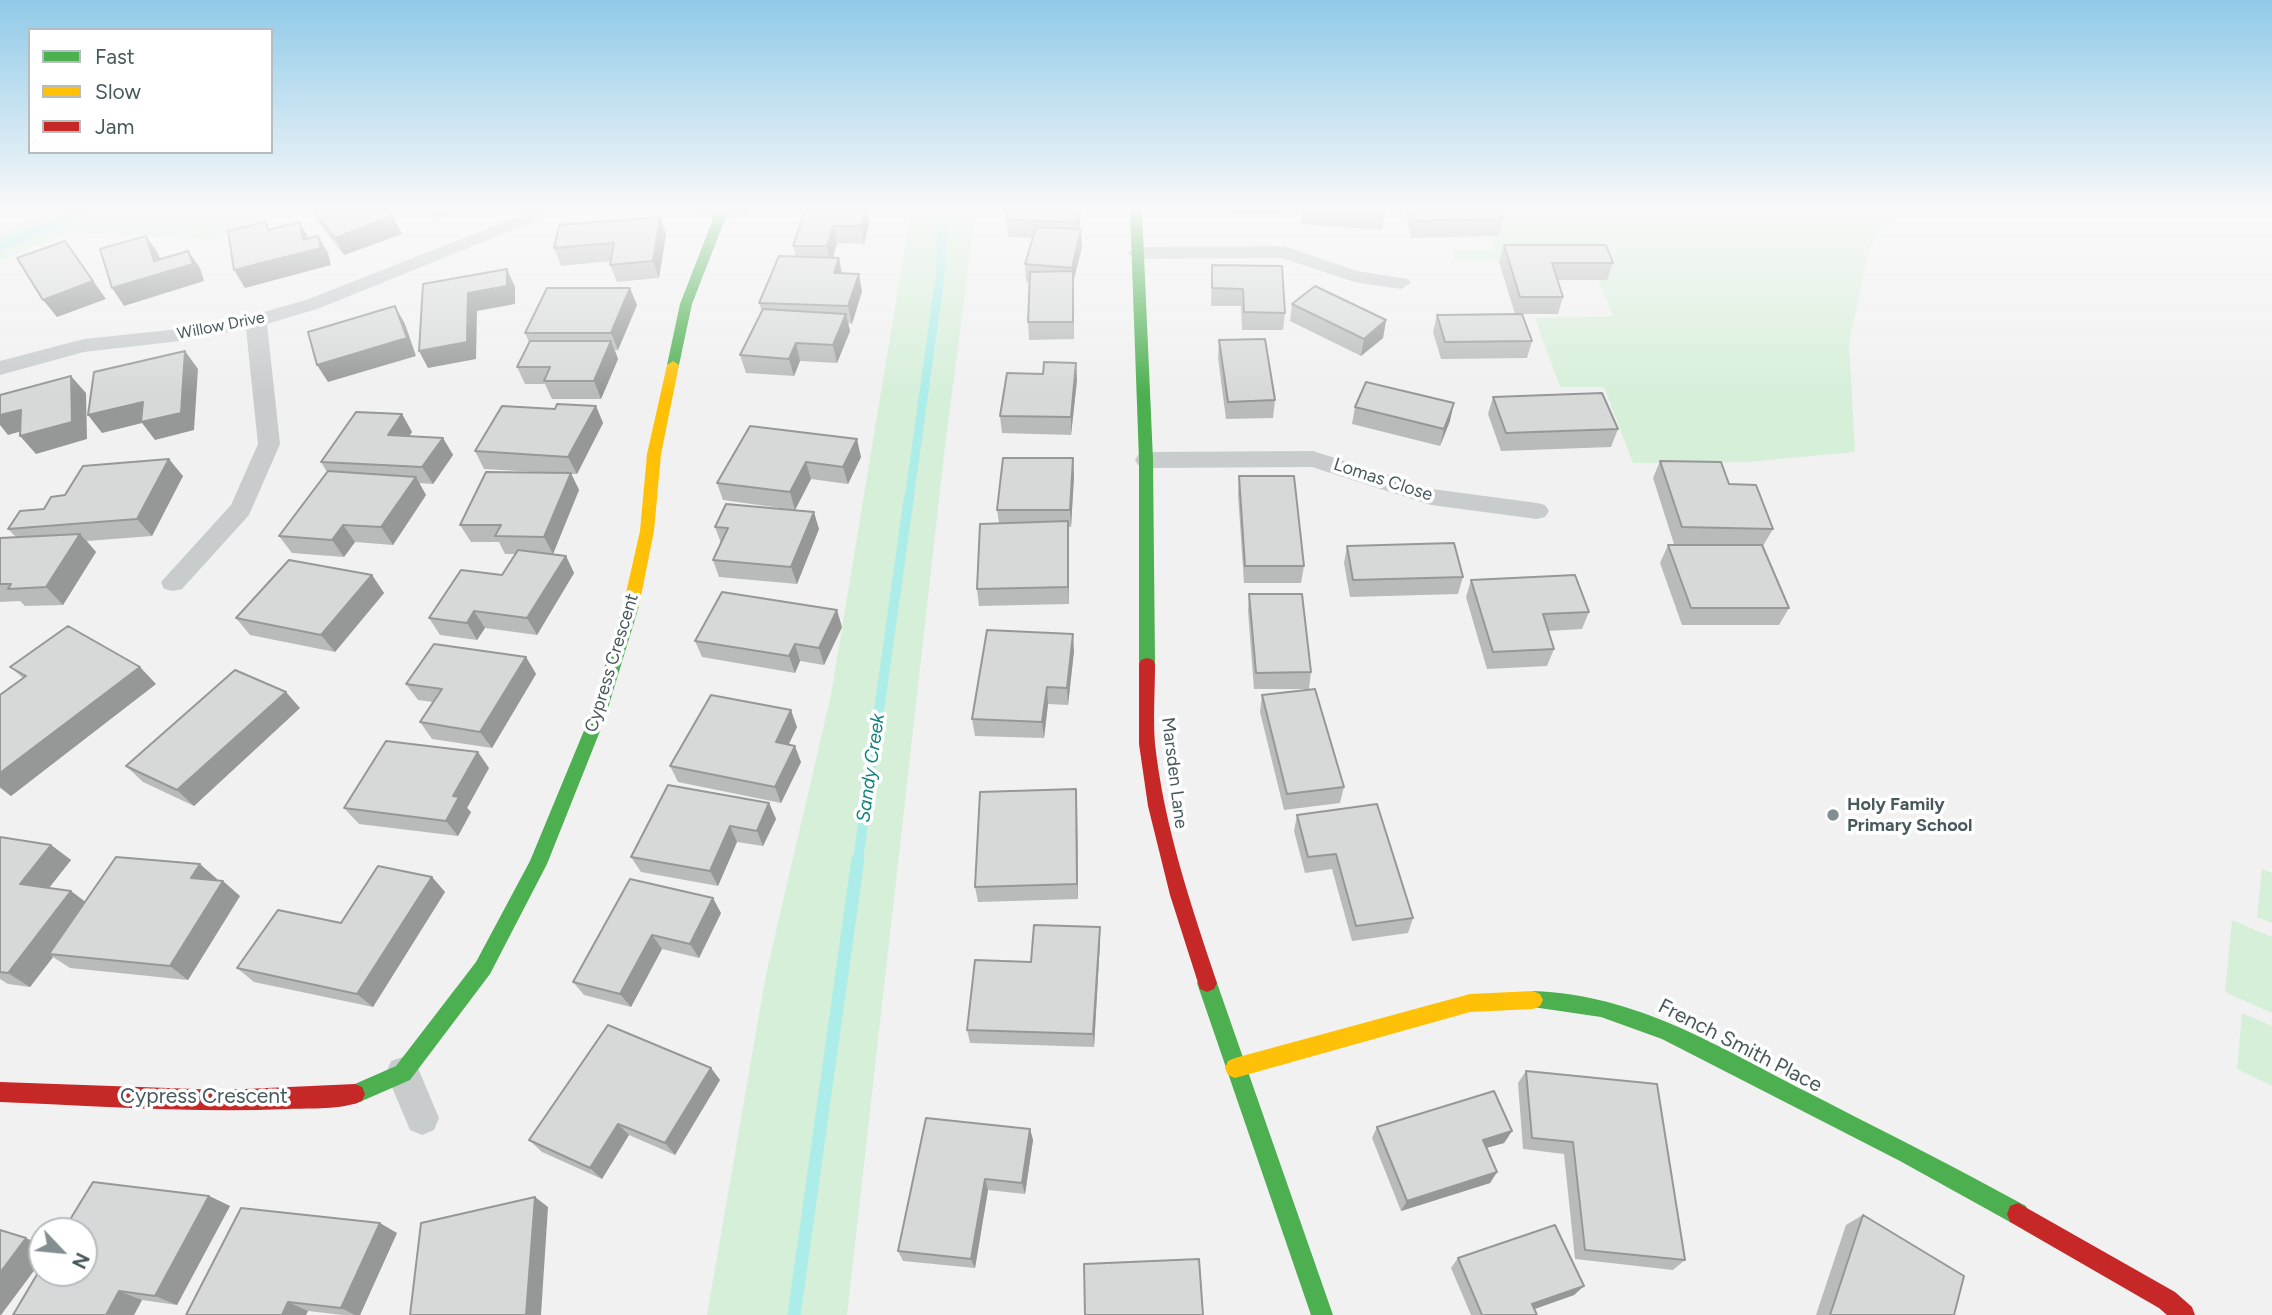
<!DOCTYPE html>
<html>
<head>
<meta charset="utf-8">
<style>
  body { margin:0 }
  #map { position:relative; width:2272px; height:1315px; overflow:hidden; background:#f1f1f1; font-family:Figtree,sans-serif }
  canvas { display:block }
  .legend { position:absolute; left:28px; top:28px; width:245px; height:126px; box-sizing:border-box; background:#fff; border:2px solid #b6bdbe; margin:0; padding:9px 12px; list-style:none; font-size:21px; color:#48595d }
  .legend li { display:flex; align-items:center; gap:14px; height:35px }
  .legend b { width:35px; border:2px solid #b6bdbe }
  .north { position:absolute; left:28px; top:1217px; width:70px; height:70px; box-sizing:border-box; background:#fff; border:2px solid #b6bdbe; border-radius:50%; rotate:116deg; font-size:19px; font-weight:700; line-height:28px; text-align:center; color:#48595d }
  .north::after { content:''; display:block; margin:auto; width:24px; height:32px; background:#838e91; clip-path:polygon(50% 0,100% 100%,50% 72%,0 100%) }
</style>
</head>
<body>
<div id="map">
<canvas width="2272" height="1315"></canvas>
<ul class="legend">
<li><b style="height:9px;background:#4caf50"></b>Fast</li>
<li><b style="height:9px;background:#ffc107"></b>Slow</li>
<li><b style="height:9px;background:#c62828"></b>Jam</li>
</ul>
<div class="north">N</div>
</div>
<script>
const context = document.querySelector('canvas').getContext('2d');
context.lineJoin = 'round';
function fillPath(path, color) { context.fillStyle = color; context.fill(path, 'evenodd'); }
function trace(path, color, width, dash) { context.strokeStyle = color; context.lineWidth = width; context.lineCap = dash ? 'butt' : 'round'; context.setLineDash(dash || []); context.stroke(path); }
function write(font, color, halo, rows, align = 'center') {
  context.font = font + ' Figtree,sans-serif'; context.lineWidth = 7; context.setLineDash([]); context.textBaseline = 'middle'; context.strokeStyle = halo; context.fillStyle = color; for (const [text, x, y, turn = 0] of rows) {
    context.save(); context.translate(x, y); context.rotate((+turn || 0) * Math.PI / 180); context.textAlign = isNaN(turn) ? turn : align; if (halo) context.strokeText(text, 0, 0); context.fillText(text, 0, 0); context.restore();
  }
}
fillPath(new Path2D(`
  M55,210H293L214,240L68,232L0,261V233Z
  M911,210H976L946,438L847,1315H707L766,974L831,695Z
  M1482,210H1901L1870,246L1849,342L1855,452L1748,462L1633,463L1604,387H1560L1535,318L1613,316L1590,260L1455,261L1452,250H1495Z
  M2262,869L2272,873V923L2257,917Z
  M2232,920L2272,937V1013L2225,992Z
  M2242,1013L2272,1026V1086L2237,1069Z`), '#d6efd9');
trace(new Path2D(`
  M0,246L89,210
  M909,499L940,277L943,220`), '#acece9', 9);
trace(new Path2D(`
  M858,860L909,497`), '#acece9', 10);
trace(new Path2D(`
  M794,1315L858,859`), '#acece9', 13);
fillPath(new Path2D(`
  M535,210H562L320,308L267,324L280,444L249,515L182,589L173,591L164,589L161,582L231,505L258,444L246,329L180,341L84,352L0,375V361L84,339L180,329L253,315L306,300Z
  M692,210H750L748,214L721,220L694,214Z
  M1284,246L1357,271L1408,279L1411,283L1401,289L1354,282L1282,258L1137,259L1127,253L1137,247Z
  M1313,451L1432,489L1537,503L1545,505L1549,511L1545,517L1537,519L1431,505L1312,467L1146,468L1138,465L1135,460L1138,455L1146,452Z
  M403,1057L415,1061L439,1118L434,1130L422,1135L410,1130L386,1073L391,1061Z`), '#c8cccd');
fillPath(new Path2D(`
  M1130,210H1142L1153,460L1155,664L1153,668H1141L1139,664V460Z
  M721,211L727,214L692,304L679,365L678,368H668L667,365L680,304L715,214Z
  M631,600L639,606L604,721L547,864L490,974L410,1080L355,1104L348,1101L345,1094L348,1087L396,1066L476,962L530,861L588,721L623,606Z
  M1207,974L1214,977L1217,983L1333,1315H1311L1197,983L1200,977Z
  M1533,991C1637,995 1715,1045 1805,1091C1869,1124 1934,1156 1998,1191L2026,1206L2029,1214L2026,1222L2018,1225L2010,1222L1900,1161L1662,1039L1601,1017L1526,1006L1523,1000L1526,994Z`), '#4caf50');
fillPath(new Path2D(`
  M673,361L679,365L661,454L654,531L639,606L631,612L623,606L640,531L647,454L667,365Z
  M1533,991L1540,994L1543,1000L1540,1006L1533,1009L1470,1012L1235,1078L1228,1075L1225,1068L1228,1061L1235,1058L1470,994Z`), '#ffc107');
fillPath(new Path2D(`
  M1147,658L1153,660L1155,664C1155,691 1153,718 1155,744C1164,826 1191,905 1217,983L1214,989L1207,992L1200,989L1170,895L1148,806L1139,744V664L1141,660Z
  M0,1082L223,1090L355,1084L362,1087L365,1094L362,1101C341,1110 311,1108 288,1109C192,1113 96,1106 0,1102Z
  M2018,1203L2175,1292L2192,1307L2195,1315H2167L2159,1308L2010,1222L2007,1214L2010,1206Z`), '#c62828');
fillPath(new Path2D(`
  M311,210L393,216L402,234L344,255L320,225Z
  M805,210L869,224L864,244L837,243L833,258H839L842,273L862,291L852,324L848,323L850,331L837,363L800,361L794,376L746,373L740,355L762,312L759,303L796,257L793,246Z
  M1229,210H1282V213H1229Z
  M1302,210H1385L1382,230L1300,224Z
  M1405,210H1500L1503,219L1499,236L1411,238Z
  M1081,215L1079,229L1082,247L1074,279V339L1029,340L1028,322L1029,282H1026L1025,264L1033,238L1008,237L1006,220Z
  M666,234L659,278L617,282L610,265L611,261L561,266L554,248Z
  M1504,245L1613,263L1607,280H1558L1563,297L1558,314H1523L1532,341L1527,358L1441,359L1433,332L1437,315L1515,314L1499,262Z
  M1212,265L1285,313L1283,330H1242L1241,306H1211Z
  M1292,304L1386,320L1383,338L1361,356L1290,321Z
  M637,305L618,350H615L618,359L601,399H552L545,384H525L517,367L529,342L525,333Z
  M1219,340L1275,400L1273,418L1226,419L1218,358Z
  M1076,363L1077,380L1071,435L1002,433L1000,416L1043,374Z
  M1493,397L1618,429L1611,447L1501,451L1488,414Z
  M596,406L603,423L577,474H571L579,490L553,554L566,556L574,573L537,635L485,628L477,640L440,635L429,618L502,575L516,554H505L499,542H471L460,525L552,473L484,469L475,451L555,409Z
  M1355,407L1450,421L1440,446L1352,424Z
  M402,414L412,432L409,436L443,438L453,455L433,484L419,483L426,495L393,545L355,542L344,557L292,553L279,536L327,472L321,462Z
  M750,426L861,457L848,484L811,479L795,510L723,500L717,483Z
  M1073,458L1074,476L1071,527H1068L1069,604L979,606L977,589L999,523L997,510Z
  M1660,461L1729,484L1773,529L1763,546H1762L1789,608L1779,625H1682L1660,563L1668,545H1717L1674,544L1653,478Z
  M183,476L152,536L87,541L96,552L63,605L25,606L20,601L0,602V538L16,537L8,529L65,495Z
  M1239,476L1304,566L1301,583H1244L1238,494Z
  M715,527L819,529L797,584L719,577L713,560L721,543Z
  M1347,546L1463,577L1458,594L1350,597L1344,563Z
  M372,575L384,593L335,652L250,635L236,618Z
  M1471,580L1589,612L1582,629L1548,631L1554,649L1547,666L1487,669L1466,597Z
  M1249,594L1311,672L1309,689H1254L1248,611Z
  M842,627L824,665L800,661L795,673L702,657L695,641Z
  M1074,651L1068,705L1048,704L1044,738L975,736L972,719Z
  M526,657L536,674L492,748L432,739L420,722L433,702L418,700L406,684Z
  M10,667L156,684L11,796L0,788V695L23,678Z
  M1262,695L1344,787L1340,803L1284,810L1260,712Z
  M300,708L194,806L143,782L126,766Z
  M797,727L789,744L801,762L781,803L678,782L670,766Z
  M489,768L467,808L471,812L458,836L359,824L344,808Z
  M769,803L776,819L763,846L737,842L718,886L641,872L631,857Z
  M1077,805L1078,899L978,902L975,887Z
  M1297,815L1413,918L1408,933L1352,941L1332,869L1305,873L1294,831Z
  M0,837L51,845L71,860L49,888L85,902L217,879L240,896L188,980L70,968L53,957L30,987L8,984L0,979Z
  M432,877L445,892L373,1007L254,982L237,968L341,923Z
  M630,879L721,913L699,958L662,949L631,1007L584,995L573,982Z
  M1100,927V942L1094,1047L970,1043L967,1030L1031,962Z
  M711,1068L720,1080L675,1155L629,1135L602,1179L542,1152L529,1140Z
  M1526,1071L1685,1260L1673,1270L1575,1259L1564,1154L1523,1149L1518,1083Z
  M1377,1127L1512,1131L1504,1143L1486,1148L1497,1172L1490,1183L1401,1211L1372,1138Z
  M1030,1129L1033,1140L1025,1194L988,1190L975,1268L903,1261L898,1251Z
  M209,1196L230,1206L177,1305L142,1300L134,1315H13Z
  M1863,1215L1954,1315H1816L1846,1225Z
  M397,1233L360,1315H343L308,1311L306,1315H186Z
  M1458,1258L1584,1286L1574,1295L1535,1309L1537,1315H1471L1451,1268Z`), '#b9bbbb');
fillPath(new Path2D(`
  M433,210H458L436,218Z
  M865,210H867L869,224L864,244L861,226Z
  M1078,210H1081V215L1077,239V222Z
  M393,216L402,234L344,255L335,238Z
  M660,217L666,234L659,278L653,261Z
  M300,222L309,239L318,236L328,253L331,265L245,288L234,270L303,240Z
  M833,226L837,243L831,263L827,246Z
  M1081,229L1082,247L1074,279V339L1072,268Z
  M146,236L158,253L164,272L188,251L200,268L204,281L124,306L112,288L154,261Z
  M65,241L106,299L57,317L43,300Z
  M839,258L842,276L834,273Z
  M507,269L515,287V304L477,311L476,359L428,368L419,351L468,293Z
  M859,274L862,291L852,324L848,306Z
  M630,288L637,305L618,350L611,333Z
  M395,306L405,324L416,356L328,382L317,365Z
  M846,314L850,331L837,363L833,345Z
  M1386,320L1383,338L1361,356L1364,339Z
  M611,341L618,359L601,399L594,381Z
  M796,343L800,361L794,376L789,359Z
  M185,351L198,369L194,430L155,440L142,423L102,433L88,415Z
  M1076,363L1077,380L1071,435V417Z
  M71,376L86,393L87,439L36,454L20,436Z
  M1454,403L1450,421L1440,446L1444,429Z
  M596,406L603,423L577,474L568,457Z
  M21,410L36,427L8,435L0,425V415Z
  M402,414L412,432L399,452L388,435Z
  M443,438L453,455L433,484L422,467Z
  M857,439L861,457L848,484L843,467Z
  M1073,458L1074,476L1071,527L1070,510Z
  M169,459L183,476L152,536L137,519Z
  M806,462L811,479L795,510L790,492Z
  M571,473L579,490L553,554L544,537Z
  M416,477L426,495L393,545L381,527Z
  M814,512L819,529L797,584L791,567Z
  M1068,521L1069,538V604L1068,587Z
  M343,525L355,542L344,557L332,540Z
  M80,534L96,552L63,605L46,587Z
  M566,556L574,573L537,635L527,618Z
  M372,575L384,593L335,652L321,635Z
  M837,610L842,627L824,665L819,648Z
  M474,611L485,628L477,640L467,623Z
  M1073,634L1074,651L1068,705L1067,688Z
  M795,644L800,661L795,673L789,656Z
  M526,657L536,674L492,748L480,732Z
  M140,667L156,684L11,796L0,787V773Z
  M1047,687L1048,704L1044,738L1042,722Z
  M286,692L300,708L194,806L177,790Z
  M791,710L797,727L782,758L776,742Z
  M795,746L801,762L781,803L775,787Z
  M478,752L489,768L467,808L471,812L458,836L446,821L453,796Z
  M1076,789L1077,805L1078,899L1077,884Z
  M769,803L776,819L763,846L757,831Z
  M730,826L737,842L718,886L710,871Z
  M51,845L71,860L41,898L20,884Z
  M200,864L217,879L209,893L191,878Z
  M432,877L445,892L373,1007L357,994Z
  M223,881L240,896L188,980L170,966Z
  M71,891L91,906L49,954L53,957L30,987L8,973Z
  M713,898L721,913L699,958L690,944Z
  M1100,927V942L1094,1047L1093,1034Z
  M652,935L662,949L631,1007L620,994Z
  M711,1068L720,1080L675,1155L665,1143Z
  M618,1124L629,1135L602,1179L590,1168Z
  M1030,1129L1033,1140L1025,1194L1022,1183Z
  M1512,1131L1504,1143L1475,1151L1483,1140Z
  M1497,1172L1490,1183L1401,1211L1407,1201Z
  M985,1179L988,1190L975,1268L971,1259Z
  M209,1196L230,1206L177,1305L155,1296Z
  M535,1197L548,1207L541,1315H526Z
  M380,1223L397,1233L360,1315H355L341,1308Z
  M26,1238L42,1245V1260L1,1315H0V1273Z
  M1584,1286L1574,1295L1523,1313L1532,1304Z
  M119,1291L142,1300L134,1315H106Z
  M288,1302L308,1311L306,1315H282Z`), '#969898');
const building = new Path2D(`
  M312,210H388L393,216L335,238Z
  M805,210H865L861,226H833L827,246H793Z
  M1008,210H1078L1077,222L1006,220Z
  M1353,210H1385V213Z
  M1412,210H1500L1503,219L1414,221Z
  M660,217L653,261L610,265L614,243L554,248L559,225Z
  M266,222L268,230L300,222L303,240L318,236L321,248L234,270L228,231Z
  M1036,227L1081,229L1072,268L1025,264Z
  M146,236L154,261L188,251L193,264L112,288L100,249Z
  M65,241L93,281L43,300L17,258Z
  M1504,245H1606L1613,263H1552L1563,297H1520Z
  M779,256L839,258L834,273L859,274L848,306L759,303Z
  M1212,265L1282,266L1285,313L1244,312L1243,289L1212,288Z
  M507,269V286L468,293L467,342L419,351L423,284Z
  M1073,271V322H1028L1030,272Z
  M1315,286L1386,320L1364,339L1292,304Z
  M547,288H630L611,333H525Z
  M395,306L407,338L317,365L308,332Z
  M763,309L846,314L833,345L796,343L789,359L740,355Z
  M1522,314L1532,341L1445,342L1437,315Z
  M1265,339L1275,400L1228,402L1219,340Z
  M530,341H611L594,381H544L550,367H517Z
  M185,351L181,413L141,422L143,402L88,415L94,372Z
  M1044,362L1076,363L1071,417L1000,416L1007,373L1043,374Z
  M71,376L72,422L20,436L21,410L0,415V395Z
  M1366,382L1454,403L1444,429L1355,407Z
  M1602,393L1618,429L1506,433L1493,397Z
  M557,404L596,406L568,457L475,451L502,406L555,409Z
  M356,412L402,414L388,435L443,438L422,467L321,462Z
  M750,426L857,439L843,467L806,462L790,492L717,483Z
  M1003,458H1073L1070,510H997Z
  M169,459L137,519L8,529L20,511L44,509L51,497L65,495L83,466Z
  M1660,461L1721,462L1729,484L1756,485L1773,529L1682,527Z
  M328,471L416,477L381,527L343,525L332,540L279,536Z
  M486,472L571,473L544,537L495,536L501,525H460Z
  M1239,476H1294L1304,566H1245Z
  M726,504L814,512L791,567L713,560L728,528L715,527Z
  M1068,521V587L977,589L980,524Z
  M80,534L46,587L8,589L11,584H0V538Z
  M1454,543L1463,577L1353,580L1347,546Z
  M1668,545H1762L1789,608H1691Z
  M518,550L566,556L527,618L474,611L467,623L429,618L461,570L502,575Z
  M289,560L372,575L321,635L236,618Z
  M1575,575L1589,612L1543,614L1554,649L1493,652L1471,580Z
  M722,592L837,610L819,648L795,644L789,656L695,641Z
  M1249,594H1302L1311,672L1256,673Z
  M68,626L140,667L0,773V695L26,676L10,667Z
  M987,630L1073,634L1067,688L1047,687L1042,722L972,719Z
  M434,644L526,657L480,732L420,722L442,689L406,684Z
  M235,670L286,692L177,790L126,766Z
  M1315,689L1344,787L1287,794L1262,695Z
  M711,695L791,710L776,742L795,746L775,787L670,766Z
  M386,741L478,752L453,796L459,797L446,821L344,808Z
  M668,785L769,803L757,831L730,826L710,871L631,857Z
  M1076,789L1077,884L975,887L980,792Z
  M1377,804L1413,918L1356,926L1336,854L1308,857L1297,815Z
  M0,837L51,845L20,884L71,891L8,973L0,972Z
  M116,857L200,864L191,878L223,881L170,966L49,954Z
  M378,866L432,877L357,994L237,968L278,910L341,923Z
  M630,879L713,898L690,944L652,935L620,994L573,982Z
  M1034,925L1100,927L1093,1034L967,1030L975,960L1031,962Z
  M608,1025L711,1068L665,1143L618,1124L590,1168L529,1140Z
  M1526,1071L1657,1084L1685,1260L1585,1250L1573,1142L1532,1138Z
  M1494,1091L1512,1131L1483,1140L1497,1172L1407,1201L1377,1127Z
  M926,1118L1030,1129L1022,1183L985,1179L971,1259L898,1251Z
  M93,1182L209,1196L155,1296L119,1291L106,1315H13L42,1266V1273H84V1231H63Z
  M535,1197L526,1315H410L421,1223Z
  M241,1208L380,1223L341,1308L288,1302L282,1315H186Z
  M1863,1215L1964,1276L1954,1315H1830Z
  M1555,1225L1584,1286L1532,1304L1537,1315H1482L1458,1258Z
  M0,1230L26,1238L0,1273Z
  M1199,1259L1203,1315H1085L1084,1264Z`);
fillPath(building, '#d7d9d9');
trace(building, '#969898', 2);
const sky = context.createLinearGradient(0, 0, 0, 394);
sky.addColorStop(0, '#90cae8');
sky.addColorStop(0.53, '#f9f9f9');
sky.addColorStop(1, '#f9f9f900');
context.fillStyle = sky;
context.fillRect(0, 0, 2272, 394);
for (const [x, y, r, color] of [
  [1833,815,7,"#838e91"]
]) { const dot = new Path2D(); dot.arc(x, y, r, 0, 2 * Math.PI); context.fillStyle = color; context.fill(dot); trace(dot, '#fff', 2.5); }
write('16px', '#48595d', '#fff', [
  ["Willow Drive",221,326,-11]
]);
write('18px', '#48595d', '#fff', [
  ["Lomas Close",1383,480,18],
  ["Cypress Crescent",612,663,-73],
  ["Marsden Lane",1174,773,83]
]);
write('bold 18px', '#48595d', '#fff', [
  ["Holy Family",1847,805],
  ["Primary School",1847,826]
], 'left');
write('italic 19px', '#10837c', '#fff', [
  ["Sandy Creek",871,768,-82]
]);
write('21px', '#48595d', '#fff', [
  ["French Smith Place",1740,1046,27],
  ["Cypress Crescent",204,1097]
]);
</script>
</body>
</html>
